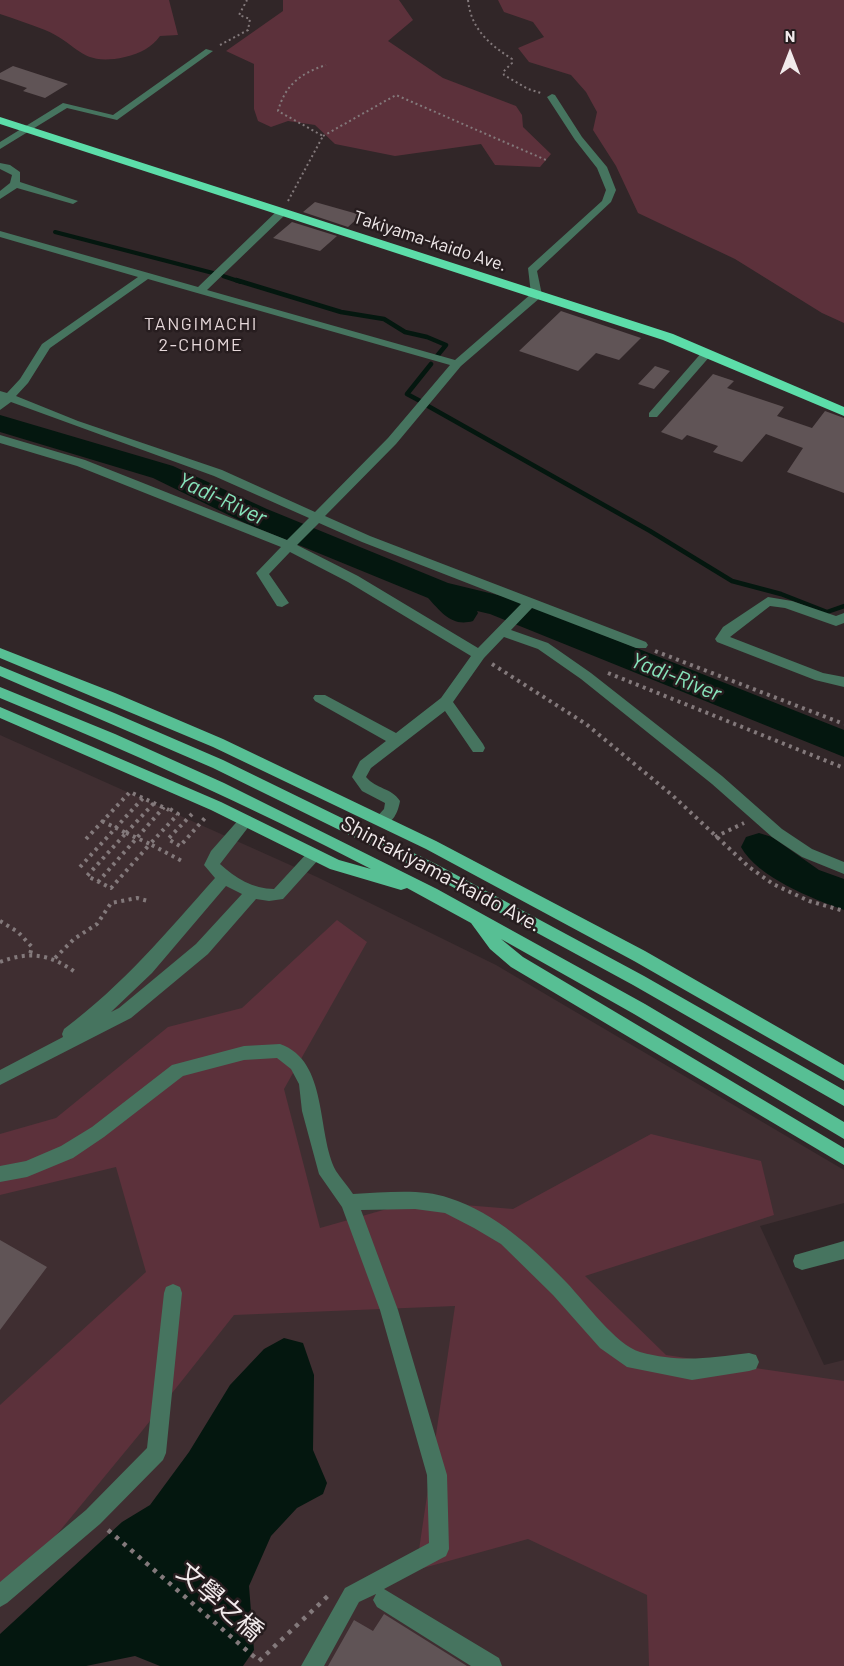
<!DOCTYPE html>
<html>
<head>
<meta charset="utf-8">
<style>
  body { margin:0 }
  #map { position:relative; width:844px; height:1666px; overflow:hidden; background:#312628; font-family:Barlow,sans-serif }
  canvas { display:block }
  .north { position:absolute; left:760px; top:24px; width:60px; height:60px; -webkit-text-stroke:4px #271d1f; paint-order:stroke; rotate:0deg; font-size:16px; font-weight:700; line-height:24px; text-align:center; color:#f1eaeb }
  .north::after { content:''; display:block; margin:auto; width:21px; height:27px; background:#f1eaeb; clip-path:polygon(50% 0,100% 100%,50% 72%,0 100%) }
</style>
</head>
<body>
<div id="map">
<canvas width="844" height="1666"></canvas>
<div class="north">N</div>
</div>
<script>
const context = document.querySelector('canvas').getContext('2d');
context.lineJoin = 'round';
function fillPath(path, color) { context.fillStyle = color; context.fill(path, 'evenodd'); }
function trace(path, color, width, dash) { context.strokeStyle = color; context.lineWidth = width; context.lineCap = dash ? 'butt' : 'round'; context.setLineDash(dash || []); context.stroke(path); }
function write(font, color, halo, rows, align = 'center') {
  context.font = font + ' Barlow,"Noto Sans JP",sans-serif'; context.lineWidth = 5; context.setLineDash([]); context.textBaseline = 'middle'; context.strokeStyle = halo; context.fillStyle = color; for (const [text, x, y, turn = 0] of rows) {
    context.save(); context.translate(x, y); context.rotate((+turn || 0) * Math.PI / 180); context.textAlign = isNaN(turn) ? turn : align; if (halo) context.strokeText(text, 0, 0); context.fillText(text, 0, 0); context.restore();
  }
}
fillPath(new Path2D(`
  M0,735L317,877L496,965L844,1170V1203L760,1226L824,1365L844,1360V1666H0Z`), '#3f2e31');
fillPath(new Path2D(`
  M0,0H169L178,35L160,36C151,48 141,53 125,57C81,67 80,45 45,30C30,24 15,19 0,14Z
  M283,0H399L413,20L388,41L443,78L516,106L522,115L523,127L551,154L540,167L495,165L481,144L395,156L335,144L315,125L288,121L271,127L258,121L254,109V64L226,51L283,11Z
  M498,0H844V323L822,313L735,259L638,213L616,166L593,130L597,112L586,92L571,75L529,62L518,48L544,37L533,22L504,12Z
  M337,920L367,942L284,1089L320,1228L415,1201L513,1209L651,1134L761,1161L774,1215L585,1276L666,1355L844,1381V1666H649L647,1595L528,1539L416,1570L455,1306L234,1315L138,1436L16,1584L0,1588V1405L146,1272L116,1167L0,1195V1134L56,1118L168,1027L242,1008Z`), '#5c313b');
fillPath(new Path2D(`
  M284,1338L303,1343L314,1375L313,1450L327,1483L323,1494L297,1508L271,1536L249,1586L254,1650L243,1666H160L135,1656L86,1666H0V1634L122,1522L150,1505L189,1452L230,1385L264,1349Z`), '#04170f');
trace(new Path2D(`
  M55,232L213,273
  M223,276L241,282`), '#04170f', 4);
trace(new Path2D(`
  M236,280L341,312L384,319L405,332L427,337L446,345L437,356
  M422,402L407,394L431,364
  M428,406L650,531L732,581L781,594L827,612L844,606`), '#04170f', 4.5);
fillPath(new Path2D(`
  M0,415L173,466L267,509L448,583L510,598L844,730V757L490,614L477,611L478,613L473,621C452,627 442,613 428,598L245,523L153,478L0,432Z
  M759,833L772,837L819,870L844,879V910C813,899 757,877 741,847L746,837Z`), '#04170f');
fillPath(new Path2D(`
  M13,66L68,84L45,98L23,91L27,88L0,79V73Z
  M315,202L361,215L348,227L303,212Z
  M292,222L337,236L320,251L273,238Z
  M561,311L641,338L619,360L596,353L578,371L519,351Z
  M655,366L670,371L654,389L638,384Z
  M713,374L734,381L727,388L784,407L777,416L812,428L825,411L844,418V493L787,472L803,448L766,434L742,462L713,452L718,446L687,435L682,440L661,432Z
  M0,1240L47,1267L0,1330Z
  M384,1614L467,1666H328L354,1620L373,1631Z`), '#605456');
trace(new Path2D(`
  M468,0C471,29 489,44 512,59V63L503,72L504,75L528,89L541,93
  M220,45L248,30L250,19L239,15L247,0
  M323,136L396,95L546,160
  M288,201L323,136L278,111C285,85 301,73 326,65`), '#83797b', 2, [2, 3]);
trace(new Path2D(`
  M655,651L844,724
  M492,664L586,724L672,795L749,867L773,884L809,901L844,911
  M608,673L844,768
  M170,809L178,814L150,844L182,861
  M192,814L168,839L180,846L205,818
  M102,821L126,833
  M126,833L150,844L111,888L87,876Z
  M126,833L154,803
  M715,837L744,823
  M86,839L130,792L169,810
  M80,867L143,798
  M98,882L164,807
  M0,921L18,932L32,947L30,954
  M55,958L74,939L97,924L111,903L137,898L148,901
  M0,962C29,951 50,954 75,972`), '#83797b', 4, [3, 4.5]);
trace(new Path2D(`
  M108,1530L259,1661L330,1594`), '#83797b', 4.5, [4, 6]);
fillPath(new Path2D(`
  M206,49L213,51L117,120L67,108L0,149V142L63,103L113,115Z
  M552,94L555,95L582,137L607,167L616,190L611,202L537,271L542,295L541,297L461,366L396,444L325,516L370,536L646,642L648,645L646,648H636L532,608L511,630L548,643L591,673L722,776L782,829L812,849L844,862V874L802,857L772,837L712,784L581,679L538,649L504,637L484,658L453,702L483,744L485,748L483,752H473L445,711L371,768L366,777C376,789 392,788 400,801C398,813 391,829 376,824L374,820L384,809L385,803L362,791L352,777L360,761L386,741L315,701L313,698L315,695H325L396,733L441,698L471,656L348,582L290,552L269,574L289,603L282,607L277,606L256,573L281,547L77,466L0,443V435L85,460L287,540L309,518L214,476L11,402L0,410V391L7,393L20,379L42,344L138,277L0,237V231L198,287L278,210H286V214L207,290L455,360L531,294L528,268L602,201L606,190L597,168L575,140L547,97ZM148,279L450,365L388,438L315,512L222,470L78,421L16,396L28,383L50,348ZM319,523L362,542L521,604L478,648L358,576L297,545Z
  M0,163L10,165L20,172V182L78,201L73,204L17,188L0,199V191L10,183L12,175L0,169Z
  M707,350L713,353L711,355L657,417H649V413L703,351Z
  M768,597L792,601L836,616L844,613V623L836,626L785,608L770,606L730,637L823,673L844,677V687L815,680L717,642L715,639L723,627Z
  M246,815L251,817L253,821L220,864C235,878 253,889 274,889L309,851H319L322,855L319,859L283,899L269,901L256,899L208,954L131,1018L0,1085V1070L63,1037L62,1034L64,1029C124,984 166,933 215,878L204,865L211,851L241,817ZM226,886L242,894L196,944L119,1008L111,1012L152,973Z
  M280,1044C329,1061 316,1133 336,1171C341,1179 348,1186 353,1194C384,1193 420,1188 449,1198C496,1213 534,1249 567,1283C585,1302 616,1345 640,1352C680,1363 709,1358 749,1353L756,1355L759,1362L756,1369L749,1371L692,1380L627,1367L600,1348L553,1295L501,1244L474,1228L445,1213L415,1209L361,1210L398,1310L447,1475L449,1549L446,1556L384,1589L499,1658L502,1666H471L377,1607L373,1600L376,1594L359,1602L324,1666H301L345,1588L429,1543L427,1475L380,1310L342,1207L319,1174L302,1111L299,1084L291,1069L277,1058L244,1060L183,1076L104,1137L73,1158L27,1177L0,1182V1166L26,1161L61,1146L92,1127L172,1065L244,1046Z
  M844,1241V1259L802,1270L795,1267L793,1261L795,1255Z
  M173,1284L180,1287L182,1293L166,1453L163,1460L100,1524L7,1603L0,1607V1582L86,1510L147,1448L164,1293L166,1287Z`), '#46745f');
fillPath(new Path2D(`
  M0,648L115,693L223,739L436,841L645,951L844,1065V1081L634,961L426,849L213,747L0,658Z
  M0,666L114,713L223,760L436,864L644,976L844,1090V1106L633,985L425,872L213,768L0,676Z
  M0,687L115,734L224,783L437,889L645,1004L844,1122V1139L634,1014L501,939L523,957L844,1148V1165L511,967L490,949L471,923L407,888L401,890L330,869L211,810L0,718V707L221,802L339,860L371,869C250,806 126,750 0,698Z`), '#57bf94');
fillPath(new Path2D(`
  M0,117L673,334L844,407V416L663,340L0,124Z`), '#5cdda9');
write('18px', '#f1eaeb', '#271d1f', [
  ["Takiyama-kaido Ave.",430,241,18]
]);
context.letterSpacing = '1.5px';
write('18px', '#e7d9db', '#271d1f', [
  ["TANGIMACHI",201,324],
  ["2-CHOME",201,345]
]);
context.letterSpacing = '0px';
write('21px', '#f1eaeb', '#271d1f', [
  ["Shintakiyama-kaido Ave.",441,874,28]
]);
write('italic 22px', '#87e4bb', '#271d1f', [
  ["Yadi-River",222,499,25],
  ["Yadi-River",676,677,22]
]);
write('26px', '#f1eaeb', '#271d1f', [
  ["文學之橋",220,1602,41]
]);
</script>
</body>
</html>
